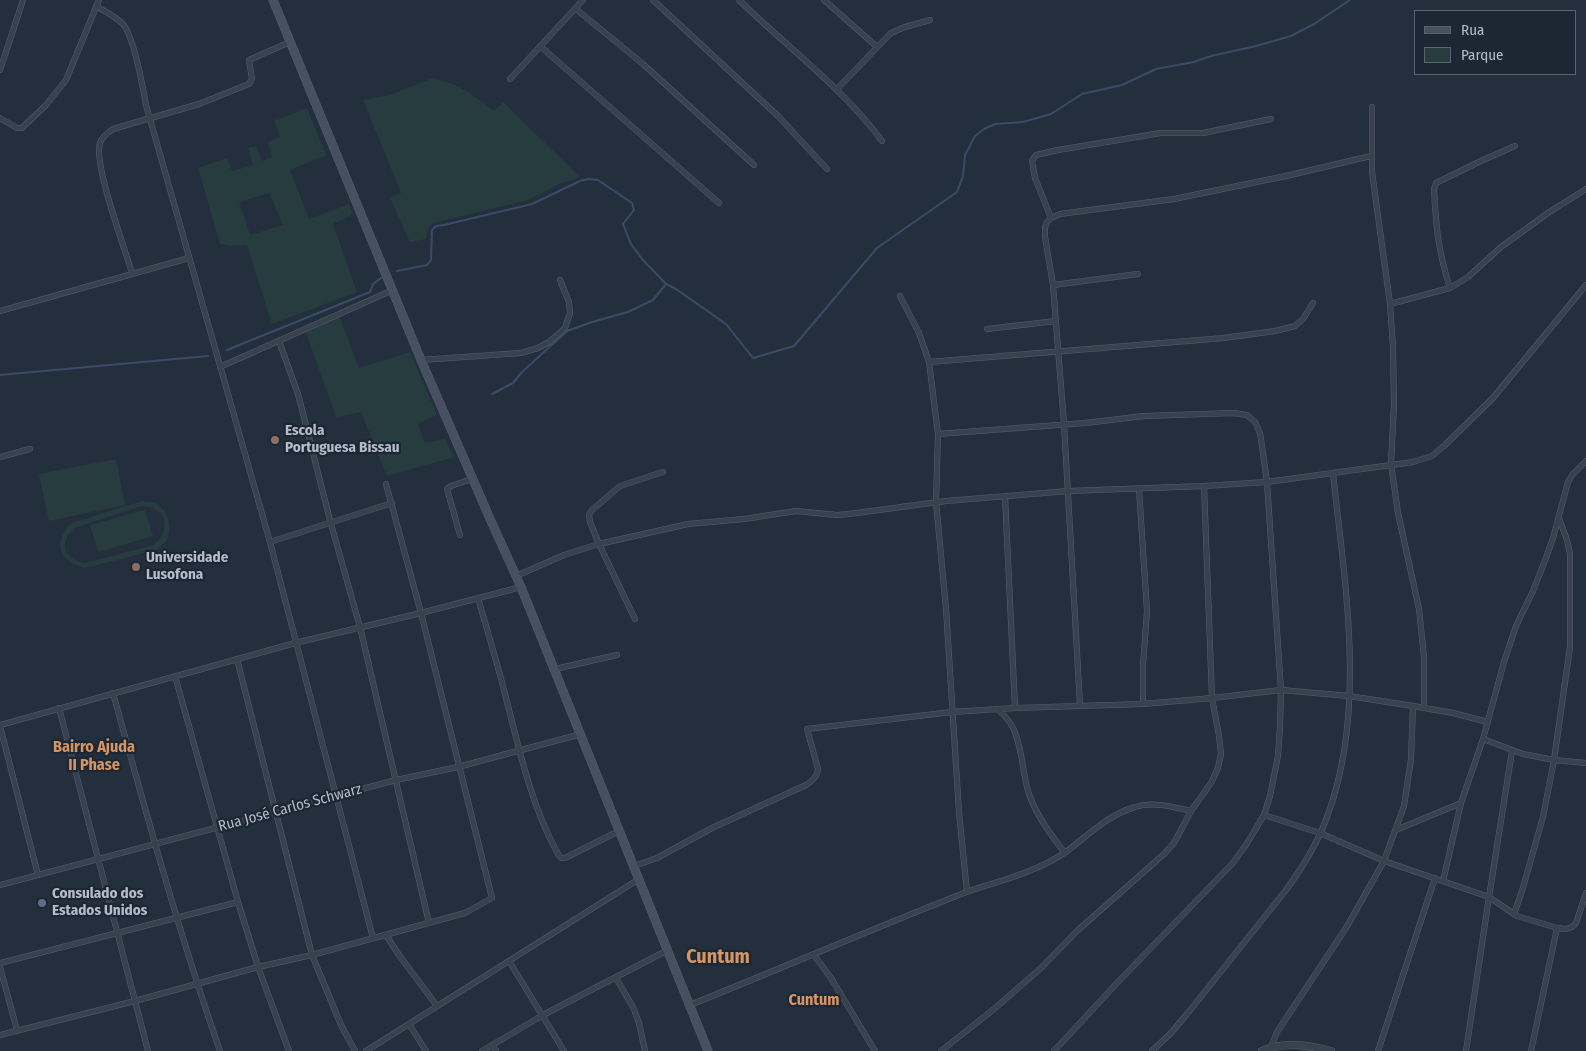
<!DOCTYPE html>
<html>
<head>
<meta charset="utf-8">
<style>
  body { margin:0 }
  #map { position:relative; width:1586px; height:1051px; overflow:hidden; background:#242f3e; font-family:"Fira Sans Condensed",sans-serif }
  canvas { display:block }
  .legend { position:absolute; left:1414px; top:10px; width:162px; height:65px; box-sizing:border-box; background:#1d2633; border:1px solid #59626f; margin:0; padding:6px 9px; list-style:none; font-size:15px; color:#b4bcc9 }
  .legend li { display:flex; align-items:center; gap:10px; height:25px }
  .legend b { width:25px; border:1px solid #59626f }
</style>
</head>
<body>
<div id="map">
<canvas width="1586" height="1051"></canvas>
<ul class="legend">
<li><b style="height:6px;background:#465061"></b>Rua</li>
<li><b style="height:14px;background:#263c3f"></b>Parque</li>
</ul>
</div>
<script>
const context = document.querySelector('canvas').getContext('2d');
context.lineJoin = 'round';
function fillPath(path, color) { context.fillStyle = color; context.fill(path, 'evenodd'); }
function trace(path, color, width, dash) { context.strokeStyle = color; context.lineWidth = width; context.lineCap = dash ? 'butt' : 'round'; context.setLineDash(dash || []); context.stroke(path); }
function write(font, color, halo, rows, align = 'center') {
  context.font = font + ' "Fira Sans Condensed",sans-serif'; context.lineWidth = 4.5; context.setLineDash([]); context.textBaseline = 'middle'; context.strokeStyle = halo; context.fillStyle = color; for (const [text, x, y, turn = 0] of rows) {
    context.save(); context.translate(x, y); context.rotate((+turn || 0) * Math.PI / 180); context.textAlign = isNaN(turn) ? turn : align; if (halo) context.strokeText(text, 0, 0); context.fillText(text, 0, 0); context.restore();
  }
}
fillPath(new Path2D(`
  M430,79C454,80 475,96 494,111L503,102L580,177L562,183L528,200L433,223L428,229L426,239L410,242L390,198L401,193L363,100L390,95Z
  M307,108L326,155L290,170L309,219L349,204L353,214L333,224L357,292L272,324L247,245L230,246L220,244L198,168L227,158L232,171L253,165L248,148L256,146L262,161L272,157L268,142L280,137L274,121ZM269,193L283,225L250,235L239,202Z
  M339,315L359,368L410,352L437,415L418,424L425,443L445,439L454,457L387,476L361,412L336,417L305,330Z
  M116,459L125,505L49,521L39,474Z
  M142,501C146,502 150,501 154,503C168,509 174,528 166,541C164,544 159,547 156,550L85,568C59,563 52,541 72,523ZM142,506C167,507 172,530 154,545L85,563C64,560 58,542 74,528Z
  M145,510L153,536L98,552L90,525Z`), '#263c3f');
trace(new Path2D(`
  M397,271L427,265L431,260L432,230L436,226L444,225L532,204L580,181L588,179L598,180L632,203L634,210L623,224L631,244L642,259L666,284L676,289L726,324L753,358L794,346L877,248L957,192L963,176L965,155L975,136L984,129L995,124L1023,122L1051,114L1082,94L1122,85L1156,69L1194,62L1211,56L1256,46L1291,36L1314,24L1350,0
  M227,350L370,292L373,284L381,278
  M0,375L208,356
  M492,394L513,383L522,372L567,331L592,322L628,312L653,300L666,284`), '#394c67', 2);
const minor = new Path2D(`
  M653,0L778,116L827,169
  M739,0C787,47 842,87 882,141
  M824,0L877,47
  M96,6C104,11 115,16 122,23C133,33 143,88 146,105L270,542L373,938
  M576,9L643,64L754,165
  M540,46L719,203
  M0,70L23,0
  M510,79L583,0
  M837,89L891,33L905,27L930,20
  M1372,107V172L1390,304L1393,347L1394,404L1391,464L1398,513L1419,609L1424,657V708
  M0,118L17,128H22L46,105L66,80L99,0
  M1051,218L1035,178L1032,161L1036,155L1058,150L1161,133H1203L1271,119
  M132,273C125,249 93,163 100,143C102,137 107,133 113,129L199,104L249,84L252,79L249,60L290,42
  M1053,285L1138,274
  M1450,288C1438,251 1436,227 1434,189L1436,183L1481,161L1515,146
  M900,296L919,333L929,362L938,434L936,502L946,609L959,812L967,892
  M1390,304L1450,288L1468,277L1501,247L1548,213L1586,189
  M0,311L189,258
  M987,329L1056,321
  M279,341L298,394L331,524L360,627L429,923
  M421,360L521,353L538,348L549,342L565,328L570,313L569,302L560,280
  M929,362L1224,338L1275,331L1295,326L1303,319L1313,303
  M220,367L393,290
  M938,434L1085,423L1144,416L1234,413L1247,415L1255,422L1260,433L1262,446L1267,482L1281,690L1280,726L1278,756L1270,796L1264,815L1246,845L1232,864L1117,983L1054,1051
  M0,457L30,449
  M1139,489L1147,611L1143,665V704
  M1005,496L1015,708
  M460,535L447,489L451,486L472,479
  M270,542L392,503
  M516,576L564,555L599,544L688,524L744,519L796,511L837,515L849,514L946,501L1069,491L1204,486L1267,482L1413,462L1432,456L1445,445L1493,398L1586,285
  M478,598C487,630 497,662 505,694C519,749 531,805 558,854L561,858H565L619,831
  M635,619L599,544L590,522L589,515L591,511L620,486L663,472
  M237,659L312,955L341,1025L355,1051
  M555,669L617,655
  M175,676L238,902L258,967L289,1051
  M113,693C146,813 179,933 220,1051
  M1080,705L1064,424L1053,285L1045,237V228L1047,222L1051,218L1060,214L1174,199L1286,176L1371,156
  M59,708L148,1051
  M998,709C1004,715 1011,722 1014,730C1023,750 1022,773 1029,794C1036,815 1051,835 1065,853
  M0,725L295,643L421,613L521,587
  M0,726L38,875
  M1483,739L1523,754L1554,760L1586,763
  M1264,815L1320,833L1384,861L1489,897L1517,916L1557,928L1566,929L1572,927L1576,923L1586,893
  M1396,830L1461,803
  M634,866L657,858L712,828L806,785C813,780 817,777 818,769L807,729L952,712L1015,708L1143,704L1212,698L1281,690L1349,696L1413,706L1453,713L1488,722
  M1443,881L1461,803L1483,739L1504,662L1516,626L1533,591L1546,558L1553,538L1568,482L1573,474L1586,461
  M0,885L396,780L458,767L581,734
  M1514,914L1522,891L1543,817L1554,760L1570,647V554L1567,540L1559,518
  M386,935L399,955L437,1006
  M814,955L831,978L875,1051
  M509,961L564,1051
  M0,963L238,902
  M0,967L17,1030
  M616,978L633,1007L639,1023L645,1051
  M690,1005C782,968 872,929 964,893C985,885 1008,880 1029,871C1042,866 1054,860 1066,852C1088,835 1108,815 1135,807C1153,801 1173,807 1191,811L1211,783L1218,768L1221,754L1219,736L1212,698L1204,486
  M409,1024L426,1051
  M0,1035L135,1001L258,967L312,955L465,913L492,898L421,613L386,484
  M492,1045L496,1051
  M1271,1047L1277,1032L1287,1017L1346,928L1384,861L1404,806L1411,759L1413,706
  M366,1051L639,879
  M482,1051L543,1015L668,950
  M941,1051L994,1009L1041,968L1077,931L1164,854L1174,843L1191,811
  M1152,1051L1171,1033L1187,1014L1286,890C1302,868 1318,843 1327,817C1367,711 1345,584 1333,474
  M1378,1051L1435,878
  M1466,1051L1489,897L1512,751
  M1531,1051L1557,928`);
const tertiary = new Path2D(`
  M1262,1051C1284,1041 1308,1045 1331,1051`);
const secondary = new Path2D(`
  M273,0L421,360L491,521L521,587L708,1051`);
trace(minor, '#565f6c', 6);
trace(tertiary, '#565f6c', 8);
trace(secondary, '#565f6c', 9);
trace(minor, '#38414e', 5);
trace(tertiary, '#38414e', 7);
trace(secondary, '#465061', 8);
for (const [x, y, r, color] of [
  [275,440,5,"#8d6e63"],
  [136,567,5,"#8d6e63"],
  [42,903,5,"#5c6f8a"]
]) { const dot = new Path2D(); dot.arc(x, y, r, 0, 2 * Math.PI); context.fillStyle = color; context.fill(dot); trace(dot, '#1d2633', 2); }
write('bold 15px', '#b4bcc9', '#1d2633', [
  ["Escola",285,431],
  ["Portuguesa Bissau",285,448],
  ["Universidade",146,558],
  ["Lusofona",146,575],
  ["Consulado dos",52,894],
  ["Estados Unidos",52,911]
], 'left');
write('15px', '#b4bcc9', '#1d2633', [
  ["Rua José Carlos Schwarz",290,808,-15]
]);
write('bold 16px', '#d59563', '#1d2633', [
  ["Bairro Ajuda",94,748],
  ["II Phase",94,766],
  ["Cuntum",814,1001]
]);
write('bold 20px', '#d59563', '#1d2633', [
  ["Cuntum",718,957]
]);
</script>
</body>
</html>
